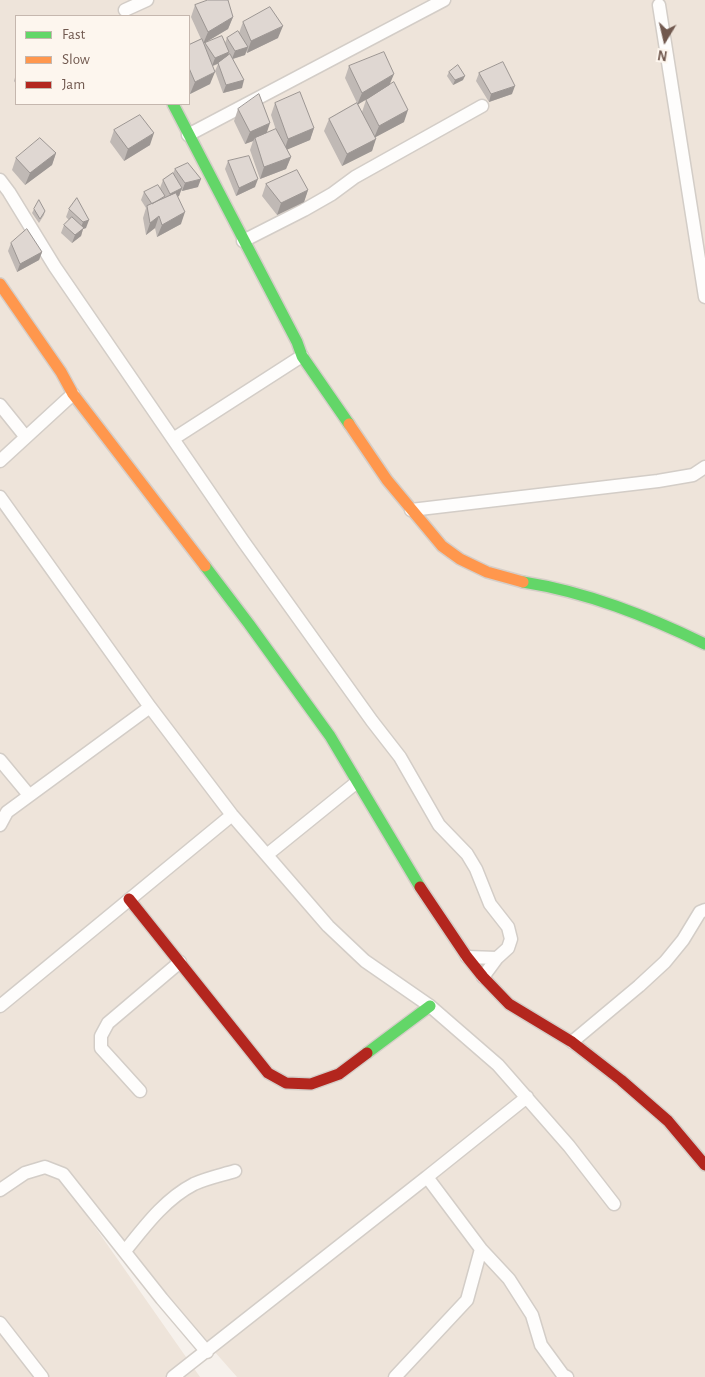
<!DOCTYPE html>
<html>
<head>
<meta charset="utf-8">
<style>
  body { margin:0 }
  #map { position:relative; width:705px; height:1377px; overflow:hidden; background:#f6f1ec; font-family:"Alegreya Sans",sans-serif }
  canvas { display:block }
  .legend { position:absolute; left:15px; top:15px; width:175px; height:90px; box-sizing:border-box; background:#fdf6ee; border:1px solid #c5b7ae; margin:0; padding:6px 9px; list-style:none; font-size:15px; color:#71594f }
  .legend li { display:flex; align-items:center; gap:10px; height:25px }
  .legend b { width:25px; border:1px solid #c5b7ae }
  .north { position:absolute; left:640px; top:15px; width:50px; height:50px; -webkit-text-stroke:4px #fdf6ee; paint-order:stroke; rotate:189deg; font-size:14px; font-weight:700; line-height:20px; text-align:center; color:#71594f }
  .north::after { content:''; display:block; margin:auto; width:18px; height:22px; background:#71594f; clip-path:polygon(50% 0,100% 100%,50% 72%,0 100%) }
</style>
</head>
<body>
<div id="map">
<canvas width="705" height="1377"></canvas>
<ul class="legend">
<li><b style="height:6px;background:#63d668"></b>Fast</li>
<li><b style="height:6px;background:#ff974d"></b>Slow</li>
<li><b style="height:6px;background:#b3261e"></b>Jam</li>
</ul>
<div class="north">N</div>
</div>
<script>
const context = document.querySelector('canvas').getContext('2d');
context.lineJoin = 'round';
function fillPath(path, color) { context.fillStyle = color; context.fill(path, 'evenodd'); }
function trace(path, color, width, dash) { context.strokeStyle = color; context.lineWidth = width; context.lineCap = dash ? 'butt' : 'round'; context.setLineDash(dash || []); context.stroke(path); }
fillPath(new Path2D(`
  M0,0H705V1377H237L60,1177L200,1377H0ZM16,16H189V104H16Z`), '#eee4da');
const street = new Path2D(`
  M659,5L705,297
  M125,10L147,0
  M188,135L444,0
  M0,180L9,192L55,267L243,541L372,721L400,757L439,825L467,854L476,869L490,904L508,927L511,939L508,948L497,958L483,977
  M243,241L304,210L332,194L355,177L482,106
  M0,405L25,436
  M173,439L302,356
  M0,461L73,394
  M0,497L150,707L232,815L328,926L365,961L430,1006L498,1065L569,1146L614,1204
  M411,510L658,481L693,475L705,467
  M0,760L29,795
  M0,825L7,812L150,707
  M268,854L357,782
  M467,957L497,958
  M0,1006L232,815
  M572,1042L639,986L665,962L683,940L700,912L705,910
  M140,1091L101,1048V1036L108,1023L180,962
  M527,1097L427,1177L481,1249L509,1279L532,1315L541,1345L563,1375L567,1377
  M0,1190L25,1173L45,1167L63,1174L162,1299L207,1352
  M125,1251C145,1226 165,1199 194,1184C207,1178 222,1175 235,1171
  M0,1323L42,1377
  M173,1377L427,1177
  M395,1377L467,1300L481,1249`);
const fast = new Path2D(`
  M173,104L297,342L302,356L349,424
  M205,566L249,624L330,736L420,887
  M523,582C587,592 647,616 705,644
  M367,1053L430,1006`);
const slow = new Path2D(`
  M0,284L61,372L73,394L205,566
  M349,424L387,480L442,546L460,559L487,572L523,582`);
const jam = new Path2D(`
  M420,887L467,957L483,977L509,1004L572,1042L621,1080L668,1121L705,1165
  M129,899L268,1073L286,1083L311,1084L339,1074L367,1053`);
trace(street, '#d3cdc7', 15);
trace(fast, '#d5cec8', 14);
trace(slow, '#d5cec8', 14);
trace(jam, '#d5cec8', 14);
trace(street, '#fefdfc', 12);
trace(fast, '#63d668', 11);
trace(slow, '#ff974d', 11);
trace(jam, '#b3261e', 11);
fillPath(new Path2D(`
  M195,5L233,17L228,29L204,43V44L205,43H225L227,38L239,33L243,22L278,38L247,53L246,51L245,55L233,59L242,88L223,93L215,71L218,64L213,66L210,84L190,94L189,90V45L201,39L191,17Z
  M349,66L390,85L404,122L375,137L372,151L342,166L324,131L329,119L357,103L345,78ZM372,96L366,100L362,112L358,104Z
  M449,72L463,80L453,85L447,76Z
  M479,73L512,94L489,102L476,81Z
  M16,74V84L14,81Z
  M275,103L314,128L310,140L287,149L291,157L286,169L260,179L250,150L253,141L245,144L234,121L238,109L266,133L276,130L271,115Z
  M114,130L150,145L124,161L110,142Z
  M56,153L52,165L25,185L12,170L16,158Z
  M228,161L255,187L236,196L225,169Z
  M175,169L198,187L182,191L181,190L179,196L177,197L181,224L157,237L155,228L146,235L143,218L146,208L141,200L144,192L160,188L163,180L173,173Z
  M266,184L308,190L304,202L277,215L262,196Z
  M77,198L86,228L83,229L81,236L72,243L61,233L64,225L69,220L66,217L69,209Z
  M34,209L45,211L44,215L39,223L32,213Z
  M11,243L42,252L39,260L17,272L8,251Z`), '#c0b9b5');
fillPath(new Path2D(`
  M233,17L228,29L203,44L208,32Z
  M283,26L278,38L247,53L251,41Z
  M248,47L245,55L232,59L235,51Z
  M229,52L226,60L212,66L215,58Z
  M215,72L210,84L190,94L195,82Z
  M394,74L389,86L357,105L362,93Z
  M465,76L463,80L453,85L455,80Z
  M244,80L242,88L223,93L226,85Z
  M515,86L512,94L489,102L491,94Z
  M408,110L404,122L374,138L379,126Z
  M270,123L266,135L255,138L253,141L245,144L250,132Z
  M314,128L310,140L284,151L288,139Z
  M154,133L150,145L124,161L128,149Z
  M376,139L372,151L342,166L347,154Z
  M56,153L52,165L25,185L30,173Z
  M291,157L286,169L260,179L264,167Z
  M201,179L198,187L182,191L185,183Z
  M258,179L255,187L236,196L239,188Z
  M182,188L179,196L167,202L170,194Z
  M308,190L304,202L277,215L281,203Z
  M185,212L181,224L157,237L162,225Z
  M159,216L155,228L146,235L150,223Z
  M89,220L86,228L83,229L81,236L72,243L75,235L80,230L83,222Z
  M42,252L39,260L17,272L20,264Z`), '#9c9693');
const building = new Path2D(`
  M208,0H228L233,17L208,32L195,5Z
  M270,7L283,26L251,41L243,22Z
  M238,31L248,47L235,51L227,38Z
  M222,36L229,52L215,58L205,43Z
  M202,39L215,72L195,82L189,68V45Z
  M384,52L394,74L362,93L349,66Z
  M230,54L244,80L226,85L218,63Z
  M503,62L515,86L491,94L479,73Z
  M458,65L465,76L455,80L449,72Z
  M394,82L408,110L379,126L366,100Z
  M300,92L314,128L288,139L275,103Z
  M259,94L270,123L250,132L238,109Z
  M357,103L376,139L347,154L329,119Z
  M140,115L154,133L128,149L114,130Z
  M276,129L291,157L264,167L255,138Z
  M40,138L56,153L30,173L16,158Z
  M249,156L258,179L239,188L228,161Z
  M188,163L201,179L185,183L175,169Z
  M297,170L308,190L281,203L266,184Z
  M173,173L182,188L170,194L163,180Z
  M158,185L165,196L152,204L144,192Z
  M176,193L185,212L162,225L159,216L150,223L147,206Z
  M77,198L89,220L83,222L69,209Z
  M39,200L45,211L40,219L34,209Z
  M72,217L84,228L75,235L64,225Z
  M27,229L42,252L20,264L11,243Z`);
fillPath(building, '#dfd7d2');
trace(building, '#9c9693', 1);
</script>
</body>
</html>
